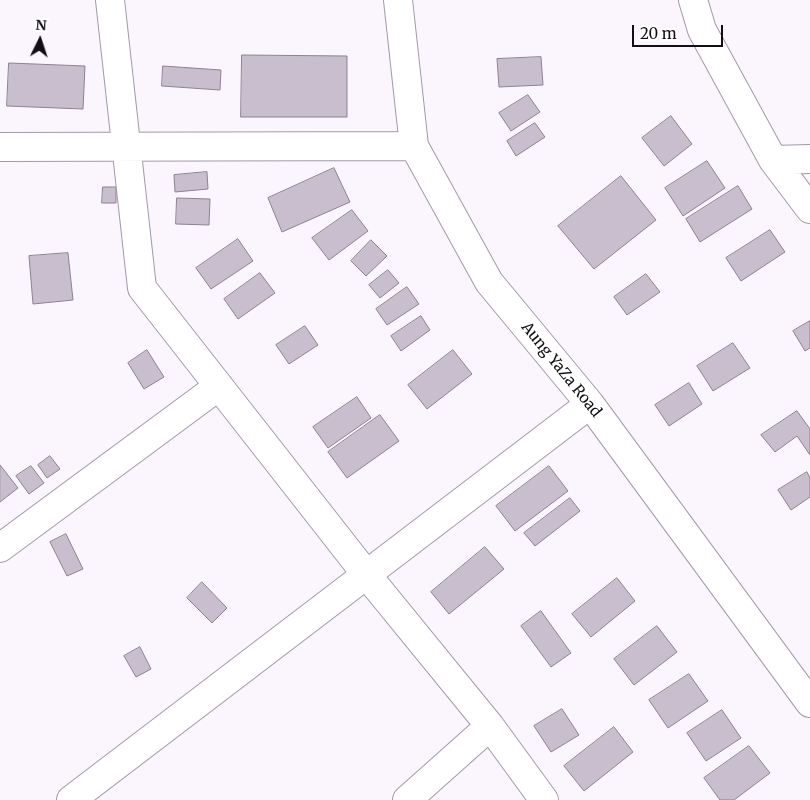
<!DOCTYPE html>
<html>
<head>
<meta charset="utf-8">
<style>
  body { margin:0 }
  #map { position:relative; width:810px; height:800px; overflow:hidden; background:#fbf6fd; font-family:Merriweather,serif }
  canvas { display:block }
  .north { position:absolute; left:15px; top:15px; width:50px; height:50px; -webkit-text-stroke:4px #fff; paint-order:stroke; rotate:4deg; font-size:14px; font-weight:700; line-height:20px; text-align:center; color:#120e14 }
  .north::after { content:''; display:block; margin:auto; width:18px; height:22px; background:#120e14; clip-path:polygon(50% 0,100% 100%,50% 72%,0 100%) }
  .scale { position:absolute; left:632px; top:25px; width:91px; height:22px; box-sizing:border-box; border:2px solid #120e14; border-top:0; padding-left:6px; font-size:15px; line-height:18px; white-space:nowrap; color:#120e14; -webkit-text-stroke:4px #fff; paint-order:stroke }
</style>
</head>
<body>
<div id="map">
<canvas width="810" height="800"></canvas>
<div class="north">N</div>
<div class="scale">20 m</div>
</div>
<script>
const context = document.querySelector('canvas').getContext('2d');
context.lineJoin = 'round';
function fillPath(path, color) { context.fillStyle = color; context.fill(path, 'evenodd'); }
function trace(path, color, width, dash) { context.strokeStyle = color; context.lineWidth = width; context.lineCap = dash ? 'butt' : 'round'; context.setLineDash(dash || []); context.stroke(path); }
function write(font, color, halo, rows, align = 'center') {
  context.font = font + ' Merriweather,serif'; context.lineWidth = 5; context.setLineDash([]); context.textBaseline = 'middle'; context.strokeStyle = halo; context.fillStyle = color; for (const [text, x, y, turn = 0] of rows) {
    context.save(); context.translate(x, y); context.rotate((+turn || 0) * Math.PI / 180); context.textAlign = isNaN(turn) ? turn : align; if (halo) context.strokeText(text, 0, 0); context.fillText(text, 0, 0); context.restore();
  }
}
const building = new Path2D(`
  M242,55L347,56V117H241Z
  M541,57L543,85L499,87L497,59Z
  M9,63L85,66L83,109L7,106Z
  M163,66L221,70L220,90L162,86Z
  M528,95L540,112L511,131L499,113Z
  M671,116L692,144L664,166L642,138Z
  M535,123L545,137L516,156L507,141Z
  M707,161L725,188L683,216L665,188Z
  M334,168L350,202L282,232L268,198Z
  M207,172L208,189L175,192L174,175Z
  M621,176L656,220L594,269L558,226Z
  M738,186L752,209L700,242L686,219Z
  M103,187H116V203H102Z
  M177,198L210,199L209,225L176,224Z
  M352,210L368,231L329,260L312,238Z
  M770,230L785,252L741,281L726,258Z
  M238,239L253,261L211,289L196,268Z
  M371,240L387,256L366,276L351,261Z
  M68,253L73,300L33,304L29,256Z
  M388,270L399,283L380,298L369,285Z
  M260,273L275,293L238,319L224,299Z
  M646,274L660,292L627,315L614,297Z
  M407,287L419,304L387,325L376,309Z
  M421,316L430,330L401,351L391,336Z
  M810,321V348L805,351L793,331Z
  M305,326L318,345L289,364L276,345Z
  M733,343L750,368L713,391L697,366Z
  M147,350L164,377L144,389L128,363Z
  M453,350L472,374L427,409L408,385Z
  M689,383L702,404L669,426L655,405Z
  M357,397L371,418L328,448L313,427Z
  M797,411L810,429V455L797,436L775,452L761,435Z
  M380,415L399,441L347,478L328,452Z
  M50,456L60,469L47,478L38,465Z
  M0,465L18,488L0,502Z
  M31,466L44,483L29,494L16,476Z
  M549,466L568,491L515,531L496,506Z
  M807,472L810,478V497L791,510L778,490Z
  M570,498L580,511L535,546L524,533Z
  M66,534L83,569L67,576L50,542Z
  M485,547L504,569L449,614L431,592Z
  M617,578L635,601L591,637L572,614Z
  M202,582L227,608L212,623L187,598Z
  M541,611L571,653L551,667L521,626Z
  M657,626L677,652L634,685L614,659Z
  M140,647L151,669L136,677L124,656Z
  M689,674L708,701L668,728L649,700Z
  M562,709L579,735L551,752L534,726Z
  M722,710L741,738L706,761L687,733Z
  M614,727L633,752L584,791L564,766Z
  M749,746L770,773L734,800H720L704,778Z`);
fillPath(building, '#c8bece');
trace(building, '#8c8291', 1);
const minor = new Path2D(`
  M110,0L142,288L366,574L490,726L544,800
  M398,0L414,146L489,282L590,404L810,703
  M693,0L702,30L773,160L810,209
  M0,147L414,146
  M773,160L810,159
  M0,548L219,386
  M71,800L590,404
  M407,800L490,726`);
trace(minor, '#a399a8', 30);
trace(minor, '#fff', 28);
write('15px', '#120e14', '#fff', [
  ["Aung YaZa Road",561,370,51]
]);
</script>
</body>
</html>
